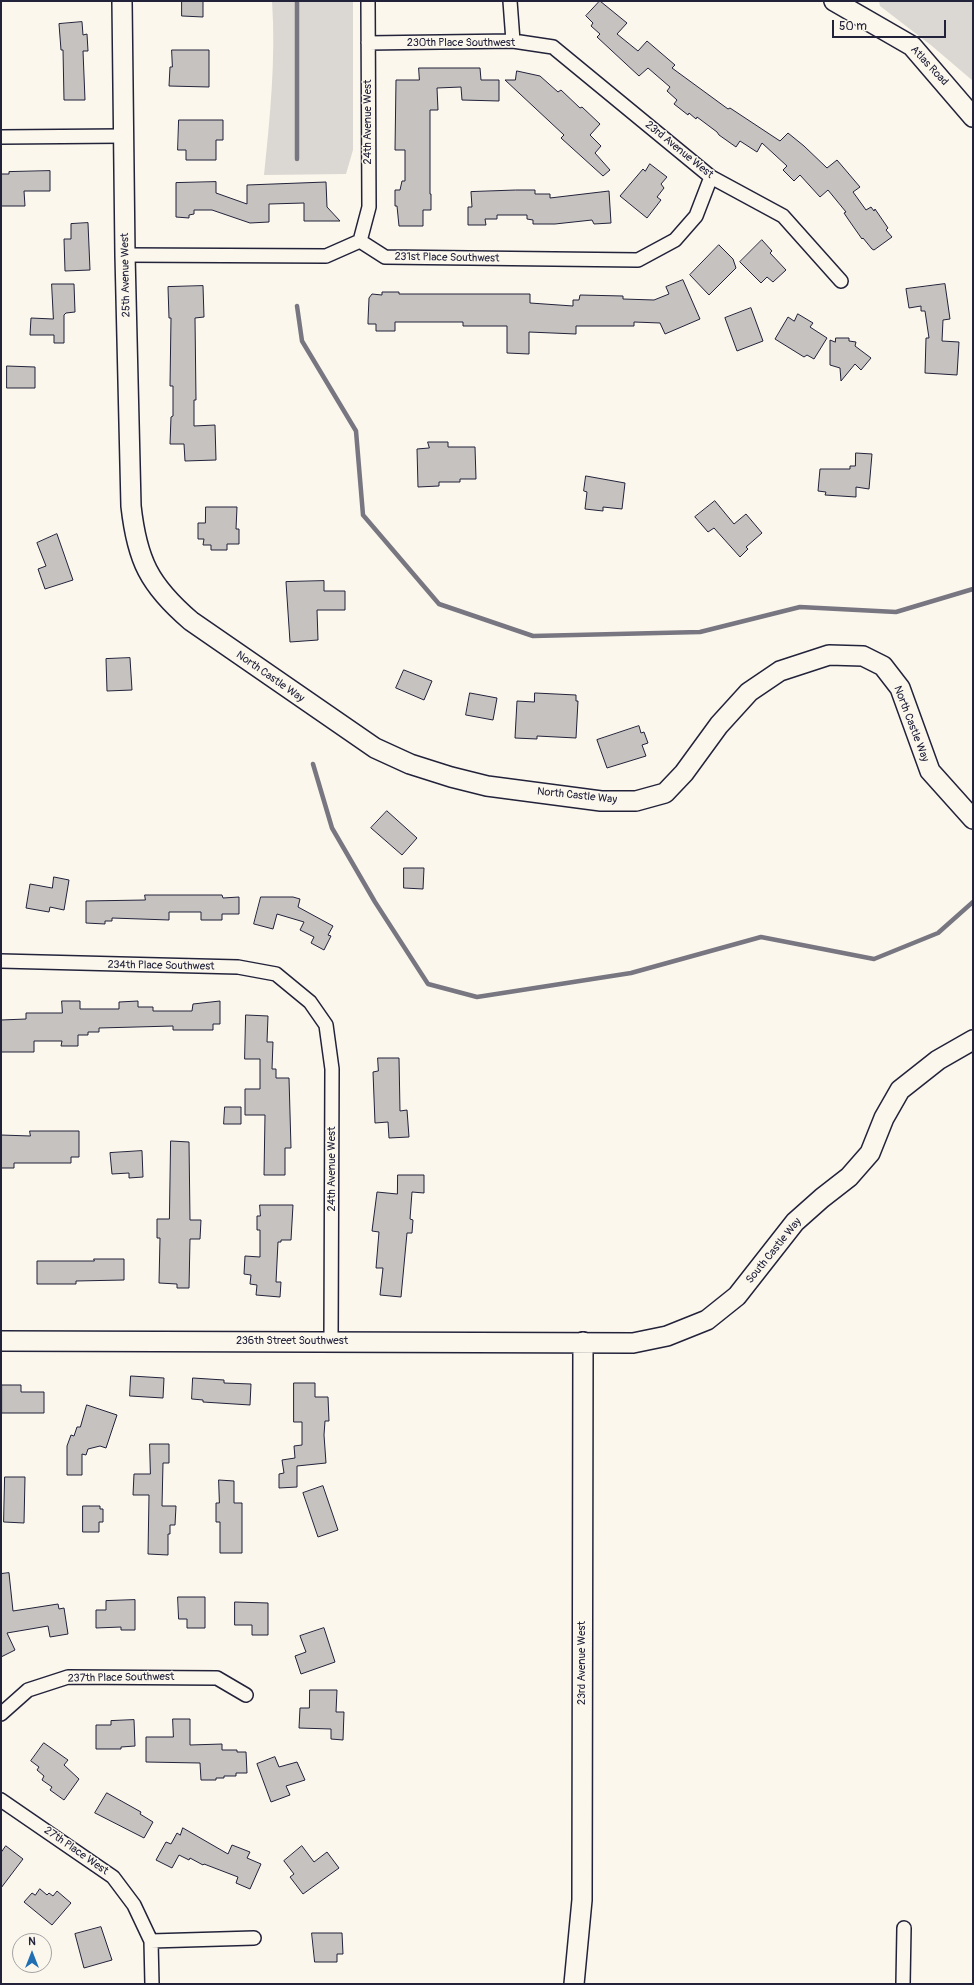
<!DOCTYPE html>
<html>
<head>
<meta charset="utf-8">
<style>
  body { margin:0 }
  #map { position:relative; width:974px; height:1985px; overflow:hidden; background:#fbf7ec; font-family:Pangolin,sans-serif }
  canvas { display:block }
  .frame { position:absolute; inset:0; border:2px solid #22223b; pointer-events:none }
  .north { position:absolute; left:12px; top:1933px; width:40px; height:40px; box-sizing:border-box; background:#fbf7ec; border:1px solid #a4a2a5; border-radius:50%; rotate:0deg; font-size:11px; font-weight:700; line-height:16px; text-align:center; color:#22223b }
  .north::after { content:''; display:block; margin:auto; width:14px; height:18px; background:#1f6fb2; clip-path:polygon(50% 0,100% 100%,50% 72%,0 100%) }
  .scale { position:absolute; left:832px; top:20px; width:114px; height:18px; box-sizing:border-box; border:2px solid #22223b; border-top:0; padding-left:5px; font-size:12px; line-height:14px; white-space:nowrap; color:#22223b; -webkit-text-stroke:3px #fbf7ec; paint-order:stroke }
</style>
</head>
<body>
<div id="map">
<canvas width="974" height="1985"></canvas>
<div class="frame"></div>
<div class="north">N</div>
<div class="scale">50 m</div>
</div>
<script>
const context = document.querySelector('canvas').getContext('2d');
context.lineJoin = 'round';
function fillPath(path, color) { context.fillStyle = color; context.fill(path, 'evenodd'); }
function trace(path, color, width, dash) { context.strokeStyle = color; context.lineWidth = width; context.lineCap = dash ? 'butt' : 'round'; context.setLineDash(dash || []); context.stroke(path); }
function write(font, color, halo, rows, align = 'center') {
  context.font = font + ' Pangolin,sans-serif'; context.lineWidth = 3; context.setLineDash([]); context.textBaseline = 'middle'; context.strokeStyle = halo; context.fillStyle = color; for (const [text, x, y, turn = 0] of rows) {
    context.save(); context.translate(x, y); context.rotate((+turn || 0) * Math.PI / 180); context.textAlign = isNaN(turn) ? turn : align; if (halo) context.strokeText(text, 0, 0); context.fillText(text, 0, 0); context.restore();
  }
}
fillPath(new Path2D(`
  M272,1H353V150L346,174L264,175C270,117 276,59 272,1Z
  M879,1H973V81L932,46L880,6Z`), '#dbd8d3');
trace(new Path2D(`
  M297,1V159
  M297,306L302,341L356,431L363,515L439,604L533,636L700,632L800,607L896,612L973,589
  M313,764L332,828L375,902L428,984L477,997L631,973L761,937L874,959L938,933L973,902`), '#787681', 4.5);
const building = new Path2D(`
  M182,1H203V17L182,16Z
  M600,1L627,23L617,34L638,51L647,41L675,65L672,68L728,109L730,108L780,141L788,133L804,146L827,168L837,160L860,187L853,192L866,210L871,207L874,211L875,209L888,228L886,230L892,237L874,250L872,249L863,238L862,239L848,219L844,213L846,212L828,190L820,197L800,175L794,181L783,170L787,166L762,143L757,152L740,141L736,147L719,135L717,132L697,117L696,119L689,113L688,115L674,104L677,100L667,91L670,87L648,68L639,76L597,37L600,34L591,26L593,23L586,16Z
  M82,22L83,35L87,34L88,51H83L85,100H64L63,50H61L59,24Z
  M172,50H209V87L169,86L170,67H172Z
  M419,68H480L481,80H499V101L462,100L461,87L437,88L438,110H430V194H431V210H423V226H399L397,206H395V190H400L402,181H405V150H395L396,80H419Z
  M517,71L540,76L558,92L561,90L580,108L582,107L600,124L590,135L601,146L595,153L610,170L603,176L561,138L564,135L505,80H515Z
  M179,120H223V140H216V160H186V150H178Z
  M650,164L667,177L661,184L664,188L657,197L661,200L647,218L620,196L643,169L645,171Z
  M50,171V191H24L25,206H1V174H9V172Z
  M216,182V193L247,204V185L326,182L327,207L340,221H304V203L269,204V222L250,223L212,210H194V214L189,215V218L176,217V183Z
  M516,190H535V194H550V198L609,191L611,223L594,224L592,220L555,224H533V220L527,219V215H497V219H485L486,225H468V207H472L471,192Z
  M88,223L90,270L65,271L64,239H71V224Z
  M762,240L772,251L770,253L786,270L773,282L767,277L761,283L740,262Z
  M719,245L733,259L736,268L709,295L690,275Z
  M683,280L700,319L665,334L660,323L634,322V326H576V334L529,332V354L507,353V326H463V322H395V331H376V324H368V321L369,298L372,294L382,295V292H399V294H530V303L573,306V300H579L580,295L623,296V299L654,300L669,294L666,287Z
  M52,284H74L75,312L66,313L64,315V343H54V335H30L31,318L53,319Z
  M945,284L950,319L943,320L942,341L959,342L957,375L925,373L926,338H929L925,311H921V306L909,308L906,289Z
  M203,286L204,317L195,318L196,400H194V426L215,425L216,460L185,461L184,444H170L171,417L173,416V386H170L171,318H169L168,287Z
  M751,308L763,341L737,351L725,318Z
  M798,314L813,323L810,327L827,338L814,359L807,355L804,357L775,339L788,317L794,321Z
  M836,338H849V341L856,342L855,346L871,358L861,370L855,364L841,381L840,368L830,365V340L835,342Z
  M7,366L35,367V388H7Z
  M428,442H448V447H475L476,479H460V482H439V486L418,487L417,449L429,448Z
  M856,453L872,454L869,489L856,487V497L825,495L826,492L818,491L820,469H850V466H855Z
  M586,476L625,483L622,509L603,507V511L585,509L587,492L584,491Z
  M715,501L734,524L746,514L762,533L746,547L748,549L740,557L714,528L708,532L695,517Z
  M206,507H237L236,529H239V544H227V550H211V545H203L204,539H198V523H205Z
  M57,534L73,580L45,589L38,569L46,566L37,543Z
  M324,581V591H345V610H317L318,640L290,642L286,582Z
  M130,658L132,690L107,691L106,659Z
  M404,670L432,681L424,700L396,688Z
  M470,693L497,698L493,720L466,715Z
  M535,693L576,695V701H578L576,738L537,736V739L515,738L517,701L534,702Z
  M639,726L641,733L644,732L648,743L642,745L646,756L607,768L597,740Z
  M387,811L417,838L402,855L371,828Z
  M404,868H424L423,889L404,888Z
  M54,877L69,880L64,910L50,907L49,912L26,908L30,884L52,888Z
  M145,895H222L223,898L239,897V914H222V920H201V912H169V920L112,918V921H105V924L86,923V901L145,900Z
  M261,897H293L300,899L298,907L333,926L328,935L331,936L324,950L311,943L314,937L300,930L304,922L277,914L273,929L254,924Z
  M62,1001H80V1009H119V1002L138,1001V1007H153V1011H192L193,1004L220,1001V1024H213V1030H173V1026L99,1028V1032H88V1035H78V1046H61L62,1041H34V1052H1V1020L26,1019V1013H62Z
  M246,1015L268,1016L267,1042H273L272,1069H276V1078H289L291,1148H285V1175H264L265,1115H245V1089H260V1059H245Z
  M378,1058H399L400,1111L407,1110L409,1137L389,1138L388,1122L375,1123L373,1072L378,1071Z
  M225,1107H241V1124H224Z
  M30,1131H79V1157H71V1163H14V1168H1V1135L30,1136Z
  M171,1141L189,1142L190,1220H201L200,1239H190L189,1288H177V1284L159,1283L160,1238H157V1219H169Z
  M142,1151L143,1177L129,1178V1173L112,1174L110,1153Z
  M398,1175H424V1193L412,1192L410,1219L413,1220L412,1233H407L401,1297L380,1295L383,1268H376L379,1232L372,1231L377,1192L397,1194Z
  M260,1205H293L291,1240H281V1242H278L276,1282H281L280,1297L256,1295L257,1285L250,1284L251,1275L244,1274L245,1256L260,1257V1230H257V1216H260Z
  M94,1259H124V1280L76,1281V1284H37V1261H94Z
  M131,1376L164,1378L163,1398L130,1396Z
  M193,1378L224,1380V1383L251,1384L250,1405L203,1402V1400L192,1399Z
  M294,1383H315V1397H328L329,1421H325L324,1435L326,1463L297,1466V1487L279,1488V1474L284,1473L282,1460L295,1458L294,1446L302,1445V1422H294Z
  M2,1385H21V1392H44V1413H2Z
  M87,1405L117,1415L106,1448L100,1446L88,1449L86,1455L82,1454V1475H67V1446L71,1435L74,1436L77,1427H80Z
  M150,1444H169V1463H163L162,1506H176L175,1525H170V1534H168V1555L148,1554L149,1495H133L134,1474H150Z
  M5,1477H25L24,1523L4,1522Z
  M219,1480L234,1481V1503H242V1553H220V1522H216V1503H219Z
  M323,1486L338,1530L318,1537L303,1493Z
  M83,1506H100V1509H103V1522H99V1532H83Z
  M9,1573L13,1611L58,1604L59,1609L64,1608L68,1634L50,1637L48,1626L7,1633L15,1650L1,1657V1574Z
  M178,1597H205V1628H187V1619H179Z
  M135,1600V1630H121V1627L96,1628V1610H106V1601Z
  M235,1602L268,1603V1635H252V1625H235Z
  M324,1628L335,1662L301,1674L295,1656L306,1652L300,1636Z
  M310,1690H337L336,1712H344L343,1740L331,1739V1729L299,1728L300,1708H309Z
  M173,1719H190V1745L222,1744V1750H237V1752H246L247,1773H236V1776H224V1778H216V1780H201L200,1763L146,1762V1737H173Z
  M134,1720L135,1746L121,1747V1749H96V1725H111V1721Z
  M44,1743L68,1760L64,1765L79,1779L64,1800L50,1790L52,1787L42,1780L44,1776L37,1770L39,1767L31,1761Z
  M275,1757L279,1767L297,1762L305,1780L286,1786L290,1795L271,1802L257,1764Z
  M107,1793L141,1812L140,1814L153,1822L144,1838L95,1813Z
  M183,1828L228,1854L232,1845L250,1852L247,1858L261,1864L250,1889L236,1883L238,1877L204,1864L203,1865L190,1858L189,1860L179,1855L172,1868L156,1860L166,1842L171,1844L177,1833L180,1835Z
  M6,1846L23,1859L1,1888V1853Z
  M302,1846L314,1862L327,1852L339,1868L303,1894L290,1877L294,1874L284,1861Z
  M40,1889L47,1895L49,1893L53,1896L57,1891L71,1903L52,1925L24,1902L32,1893L35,1895Z
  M101,1927L112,1960L84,1968L75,1934Z
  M312,1933H342L343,1954H337V1962H315Z`);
fillPath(building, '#c6c2c0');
trace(building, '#22223b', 1);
const street = new Path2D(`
  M510,1L513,41
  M368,43L513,41L553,47L711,177L783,216L841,281
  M1,137L122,136
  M360,241L369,207L368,1
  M125,255L326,256L360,241L385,257L638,260L675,240L696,216L711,177
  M1,961L238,967L276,974L310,1002L326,1025L332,1069L331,1341
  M1,1714L28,1690L68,1677L217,1678L246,1695
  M1,1800L113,1877L134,1905L151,1941L152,1984
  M151,1941L254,1938
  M903,1984L904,1928`);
const secondary = new Path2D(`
  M122,1L125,255L131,506C137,560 149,585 191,621L375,748L410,764L451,777L487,786L601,801H636L665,793L684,773L719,725L749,692L780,671L829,655L863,656L883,666L900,688L930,771L973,819
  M834,1L912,46L973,117
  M1,1341L633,1343L667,1336L707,1320L737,1296L795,1222L822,1198L849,1177L870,1153L884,1118L900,1090L938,1060L973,1040
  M574,1984L582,1900L583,1342`);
trace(street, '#22223b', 16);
trace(secondary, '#22223b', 22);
trace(street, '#fbf7ec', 13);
trace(secondary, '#fbf7ec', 19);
write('11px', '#22223b', '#fbf7ec', [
  ["230th Place Southwest",461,43],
  ["Atlas Road",929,66,47],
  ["24th Avenue West",368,122,-90],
  ["23rd Avenue West",679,150,39],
  ["231st Place Southwest",447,258,1],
  ["25th Avenue West",126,275,-91],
  ["North Castle Way",270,677,35],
  ["North Castle Way",911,724,69],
  ["North Castle Way",577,796,6],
  ["234th Place Southwest",161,966,1],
  ["24th Avenue West",332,1169,-90],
  ["South Castle Way",774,1251,-51],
  ["236th Street Southwest",292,1341],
  ["23rd Avenue West",582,1663,-90],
  ["237th Place Southwest",121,1678,-1],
  ["27th Place West",76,1851,35]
]);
</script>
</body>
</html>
